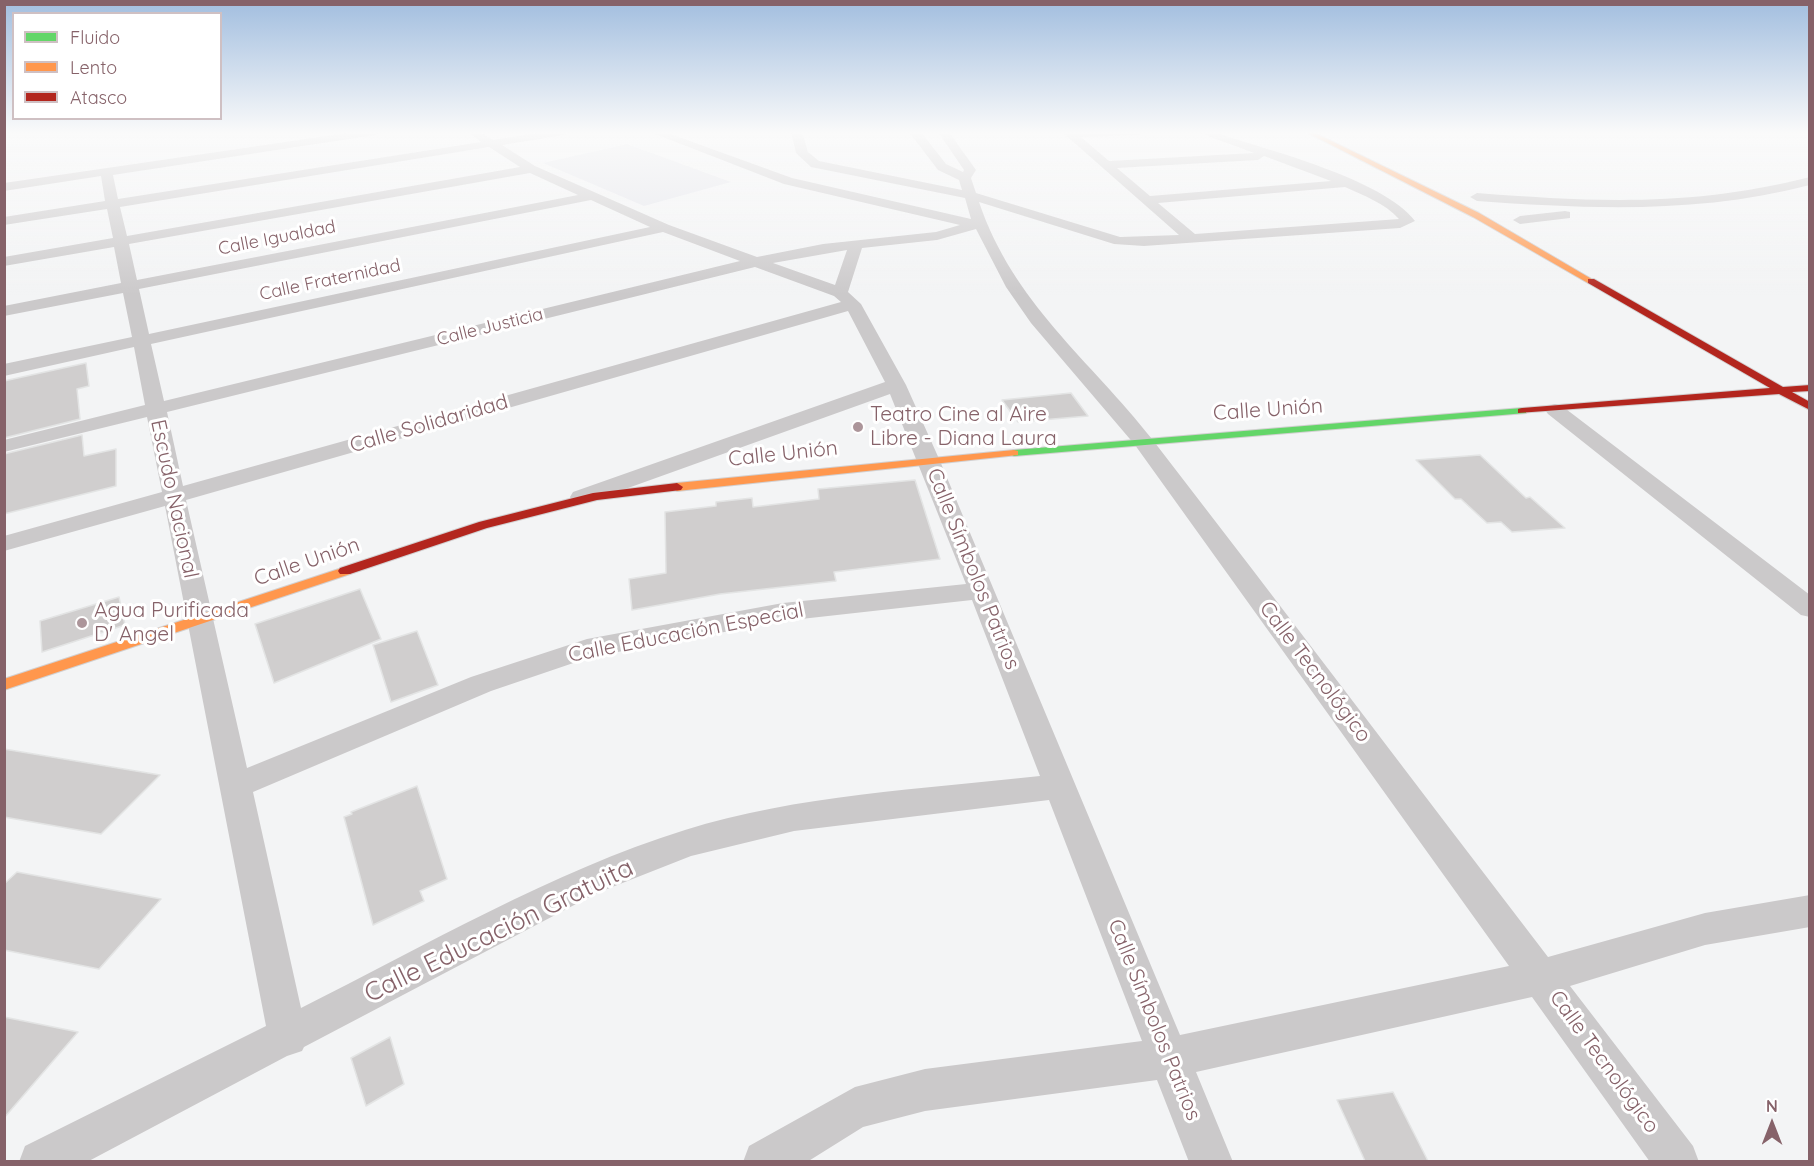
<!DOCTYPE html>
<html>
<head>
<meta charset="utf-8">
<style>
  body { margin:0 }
  #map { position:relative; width:1814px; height:1166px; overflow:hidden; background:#f3f4f5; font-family:Quicksand,sans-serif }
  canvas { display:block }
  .frame { position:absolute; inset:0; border:6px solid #866269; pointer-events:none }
  .legend { position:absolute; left:12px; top:12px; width:210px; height:108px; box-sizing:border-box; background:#fff; border:2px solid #cfc0c3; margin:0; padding:8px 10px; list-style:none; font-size:18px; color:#866269 }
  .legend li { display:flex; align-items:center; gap:12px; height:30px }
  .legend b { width:30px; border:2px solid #cfc0c3 }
  .north { position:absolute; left:1742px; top:1094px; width:60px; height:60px; -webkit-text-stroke:4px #fff; paint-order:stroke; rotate:0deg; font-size:16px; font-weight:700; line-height:24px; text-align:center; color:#866269 }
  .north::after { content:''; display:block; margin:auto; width:21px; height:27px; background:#866269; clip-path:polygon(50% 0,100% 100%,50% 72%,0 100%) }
</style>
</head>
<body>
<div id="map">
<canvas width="1814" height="1166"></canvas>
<div class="frame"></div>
<ul class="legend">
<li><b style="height:8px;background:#63d668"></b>Fluido</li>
<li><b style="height:8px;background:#ff974d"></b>Lento</li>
<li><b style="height:8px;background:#b3261e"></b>Atasco</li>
</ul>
<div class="north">N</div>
</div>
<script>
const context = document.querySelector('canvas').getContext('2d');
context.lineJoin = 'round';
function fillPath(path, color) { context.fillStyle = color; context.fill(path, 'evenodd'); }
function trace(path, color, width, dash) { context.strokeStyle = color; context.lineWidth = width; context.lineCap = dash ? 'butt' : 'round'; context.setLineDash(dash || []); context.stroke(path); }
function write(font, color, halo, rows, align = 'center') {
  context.font = font + ' Quicksand,sans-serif'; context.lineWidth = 6; context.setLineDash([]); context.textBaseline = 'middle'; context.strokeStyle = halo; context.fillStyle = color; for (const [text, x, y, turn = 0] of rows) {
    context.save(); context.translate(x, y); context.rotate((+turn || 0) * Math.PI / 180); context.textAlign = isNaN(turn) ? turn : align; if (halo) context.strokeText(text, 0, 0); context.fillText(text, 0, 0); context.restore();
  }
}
fillPath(new Path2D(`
  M627,144L731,182L644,206L543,163Z`), '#e4e5eb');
const building = new Path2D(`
  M86,363L89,386L77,389L80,419L4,438V381Z
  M1071,393L1088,416L1018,422L1002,400Z
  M82,435L84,456L116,449V486L4,514V454Z
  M1480,455L1526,498L1530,497L1565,528L1512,532L1501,522L1487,523L1461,499H1455L1416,460Z
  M915,480L940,559L834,572L836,581L720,594L632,610L629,579L666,573L665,512L716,506V502L752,498L753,507L819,499L818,489Z
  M360,589L381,639L274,683L255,624Z
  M119,597L125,625L42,652L40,621Z
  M417,631L438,685L391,702L373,645Z
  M4,749L160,775L101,834L4,817Z
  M417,786L447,879L420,891L424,901L373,925L344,817L352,814L351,812Z
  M17,872L161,899L99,969L4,950V884Z
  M4,1017L78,1032L4,1118Z
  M390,1037L404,1084L366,1106L351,1058Z
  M1393,1092L1428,1161H1365L1337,1100Z`);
fillPath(building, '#d0cece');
trace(building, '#e3e4e4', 1.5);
const fast = new Path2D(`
  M1522,408L1526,409V413L1014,456L1008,453L1014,450Z`);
const slow = new Path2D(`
  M1306,132H1313L1479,213L1595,281L1588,283L1473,217Z
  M1014,450L1018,451V455L677,491L671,487L677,483Z
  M345,567L350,568L352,571L350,574L4,690V679Z`);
const jam = new Path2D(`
  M1588,279H1594L1783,387L1810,385V391L1792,392L1810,402V410L1779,394L1518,413V409L1522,408L1770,388L1588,283Z
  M677,483L683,487L681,490L597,500L487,528L350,574H340L338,571L340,568L479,522L593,493Z`);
trace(fast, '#d2d0d1', 2);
trace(slow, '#d2d0d1', 2);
trace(jam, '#d2d0d1', 2);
fillPath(new Path2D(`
  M354,132H381L375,135L113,175L118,199L481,142L468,132H480L493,140L544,132H569L564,135L502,145L535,166L669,225L757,257L823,244L936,232L960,225L784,184L650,132H665L792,178L971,219L965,198L811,167L796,153L791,132H802L808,152L819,161L962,190L959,180L938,170L909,132H921L946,164L963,172L964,170L938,132H949L976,170L971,178L976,193L1120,237L1179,235L1062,132H1143L1138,135L1081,137L1109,161L1254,153L1197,132H1213C1265,149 1384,179 1415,221L1400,228L1144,246L1114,244L979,202C1013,303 1090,360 1152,439C1285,611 1416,785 1548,957L1705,913L1810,895V927L1705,945L1570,986L1693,1146L1699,1162H1650L1532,997L1196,1072L1233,1162H1189L1157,1080L925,1111L863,1127L807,1162H743L749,1146L855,1087L925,1069L1142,1041L1049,800L794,831L691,856L597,893L304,1047L302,1051L287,1056L87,1162H19L25,1146L266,1026L165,506L4,551V536L162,492L147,417L4,452V440L145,405L134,347L4,376V364L132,337L123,293L4,316V306L121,283L114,247L4,266V257L113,238L107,209L4,225V217L105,201L101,176L4,191V183ZM489,147L520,167L127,236L120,207ZM1264,156L1331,181L1150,196L1117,168L1258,160ZM530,173L578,195L137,280L129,244ZM1345,187C1364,196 1385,203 1399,219L1195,234L1158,203ZM591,200L650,227L149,334L139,289ZM976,229L1006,287L1031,323L1135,445L1509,966L1180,1035L940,461L906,385L861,304L848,292L862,248L937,240ZM663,232L740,261L164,401L151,344ZM847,250L835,285L773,263ZM755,267L834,296L841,302L183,486L167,412ZM848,311L885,382L573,492L570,497L573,502H589L890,394L966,584L783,603L587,639L471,677L247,768L186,500ZM972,600L1040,776C925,789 795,795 685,830C551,872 427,945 301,1008L253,792L491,691L591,657L783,621Z
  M1810,177V185C1699,214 1590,209 1477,201L1470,197L1477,193C1596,202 1692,207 1810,177Z
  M1565,211L1570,212V218L1520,224L1513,220L1520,216Z
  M1555,404L1562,406L1810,595V617L1801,615L1548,414L1545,410L1548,406Z`), '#cbc9ca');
fillPath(fast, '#63d668');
fillPath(slow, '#ff974d');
fillPath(jam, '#b3261e');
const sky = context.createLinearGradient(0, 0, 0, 295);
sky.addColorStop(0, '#a2bedf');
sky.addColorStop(0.45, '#fafafa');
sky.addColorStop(1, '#fafafa00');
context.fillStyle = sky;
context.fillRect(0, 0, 1814, 295);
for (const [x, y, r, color] of [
  [858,427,6,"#ac959a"],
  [82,623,6,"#ac959a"]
]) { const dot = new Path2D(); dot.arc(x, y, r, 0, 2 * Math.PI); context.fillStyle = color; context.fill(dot); trace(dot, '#fff', 2); }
write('18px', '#866269', '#fff', [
  ["Calle Igualdad",277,238,-11],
  ["Calle Fraternidad",330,280,-12],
  ["Calle Justicia",490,327,-14]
]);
write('21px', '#866269', '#fff', [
  ["Calle Unión",1268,410,-4],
  ["Calle Solidaridad",429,424,-16],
  ["Calle Unión",783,454,-6],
  ["Escudo Nacional",174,499,78],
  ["Calle Unión",307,562,-19],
  ["Calle Símbolos Patrios",973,569,68],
  ["Calle Educación Especial",686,633,-11],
  ["Calle Tecnológico",1315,672,53],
  ["Calle Símbolos Patrios",1154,1020,68],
  ["Calle Tecnológico",1604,1062,54]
]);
write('21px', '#866269', '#fff', [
  ["Teatro Cine al Aire",870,415],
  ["Libre - Diana Laura",870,439],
  ["Agua Purificada",94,611],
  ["D' Angel",94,635]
], 'left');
write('26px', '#866269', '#fff', [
  ["Calle Educación Gratuita",499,931,-26]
]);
</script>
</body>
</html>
